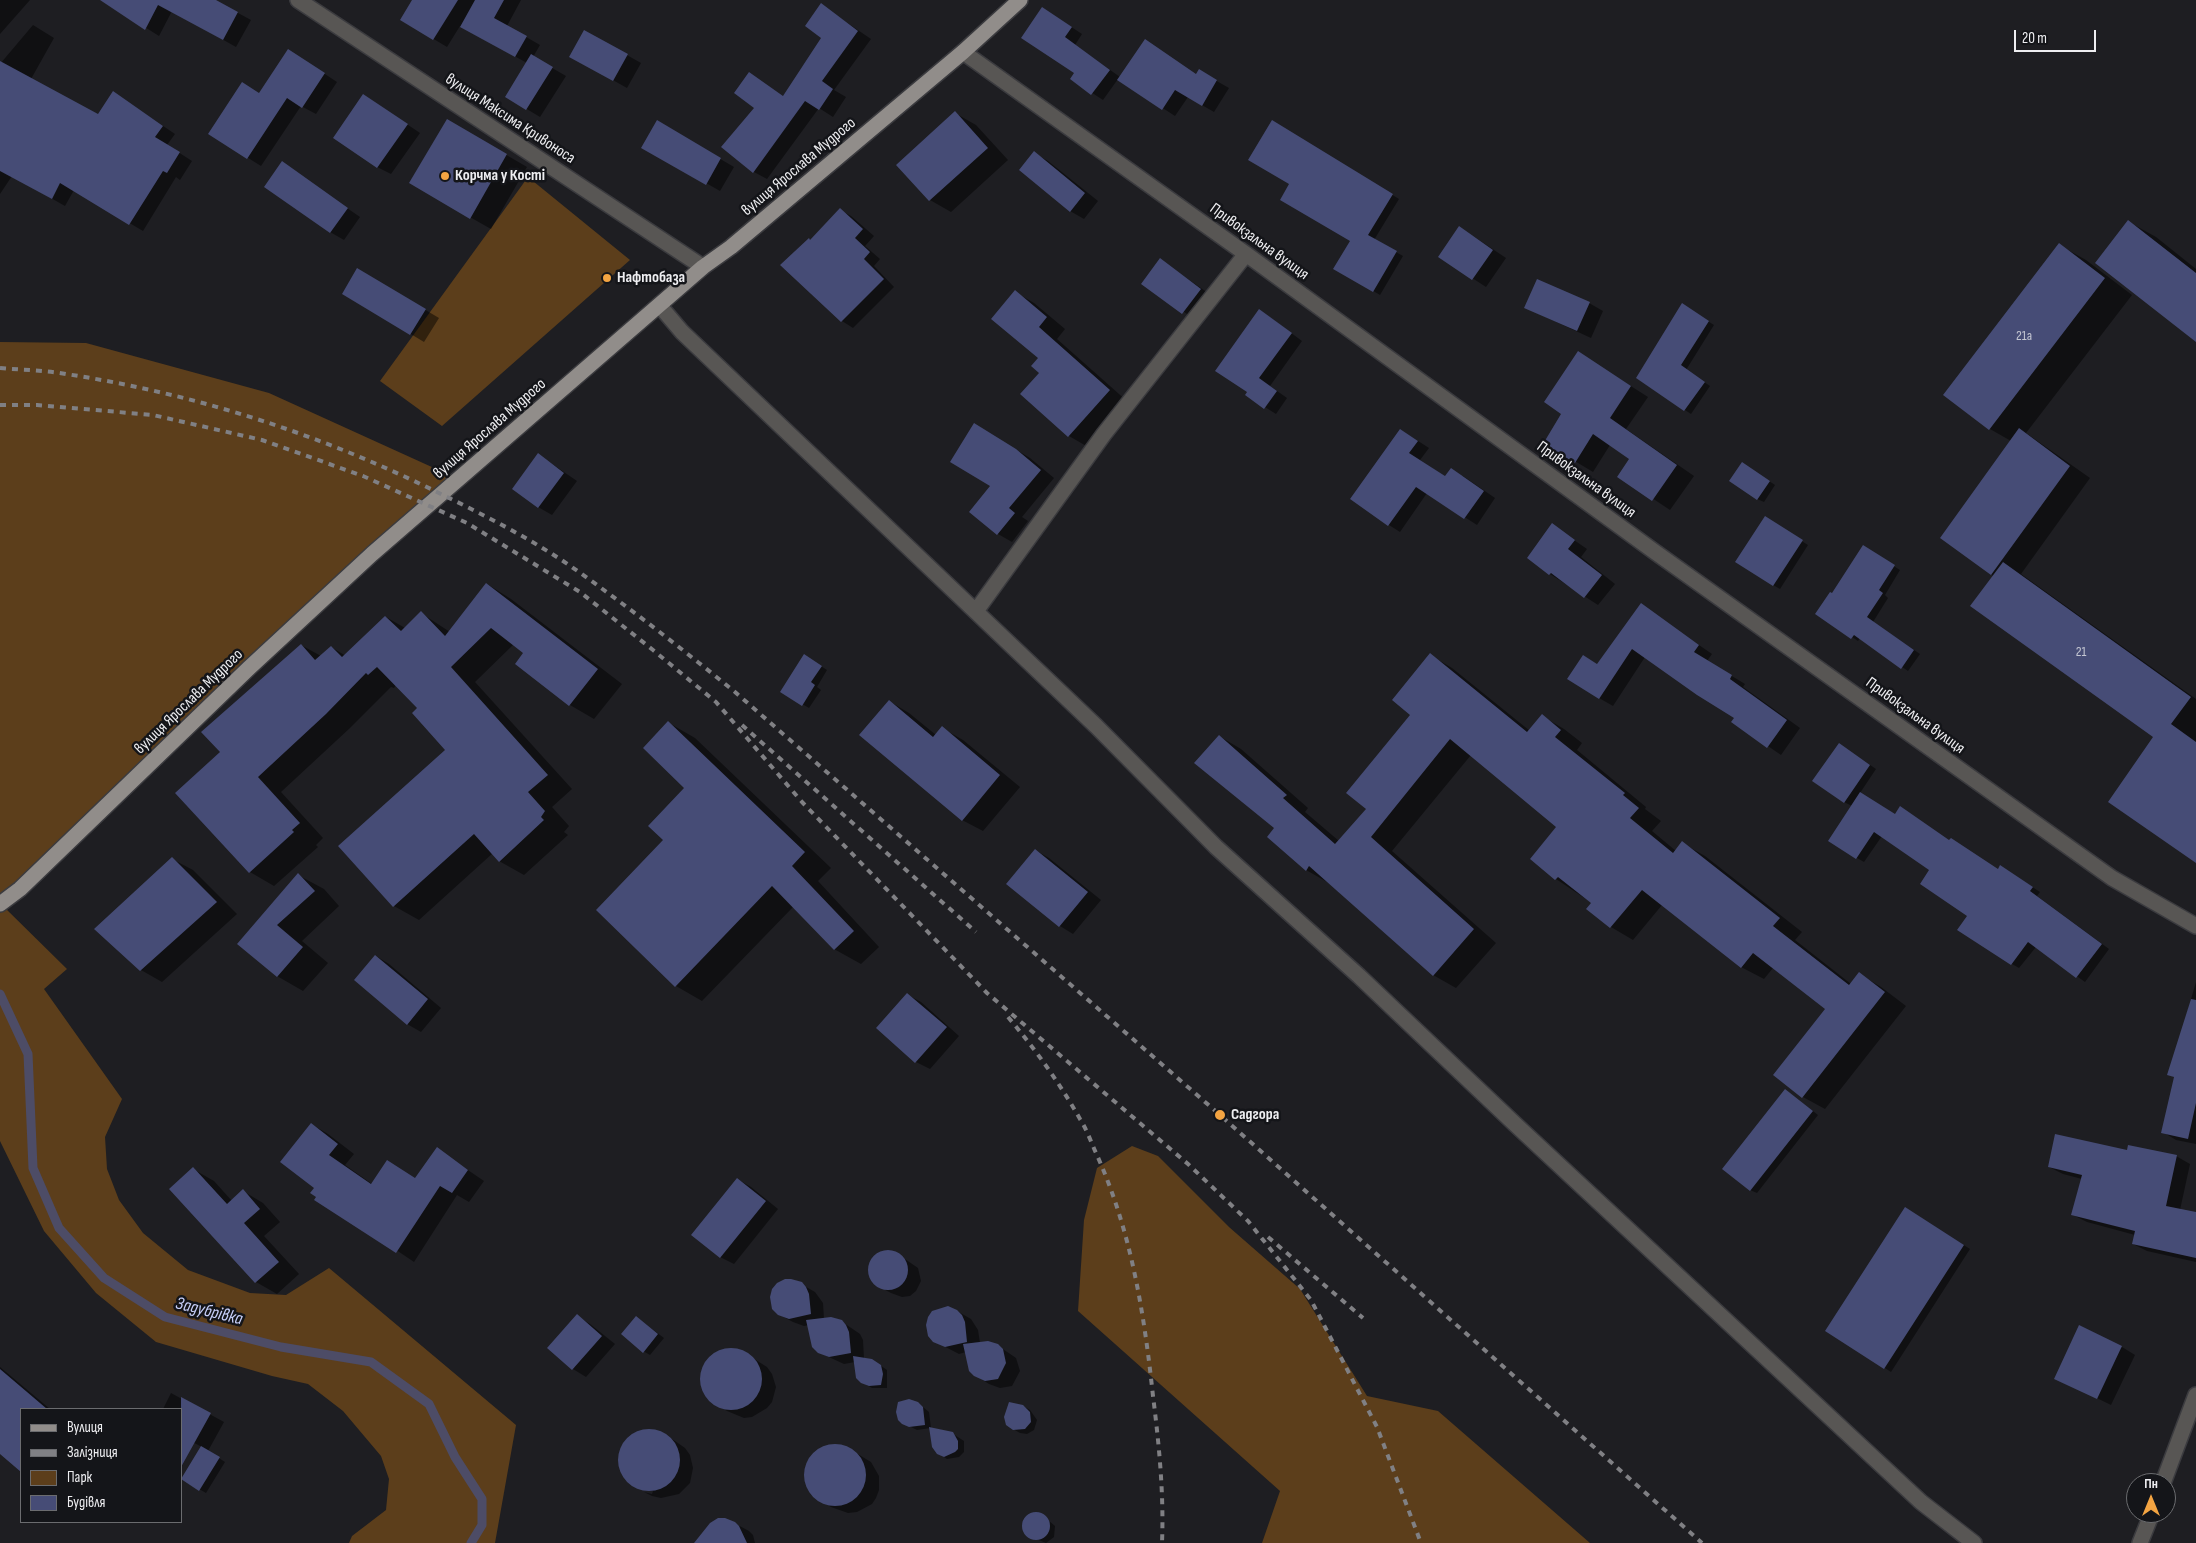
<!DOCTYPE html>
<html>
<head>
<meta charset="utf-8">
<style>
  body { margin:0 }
  #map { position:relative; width:2196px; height:1543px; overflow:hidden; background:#1e1e22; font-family:"Sofia Sans Condensed",sans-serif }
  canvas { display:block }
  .legend { position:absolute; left:20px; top:1408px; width:162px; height:115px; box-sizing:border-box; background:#141519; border:1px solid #6b6c6f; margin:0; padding:6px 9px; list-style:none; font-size:15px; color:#eeeef1 }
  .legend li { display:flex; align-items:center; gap:10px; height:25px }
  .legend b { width:25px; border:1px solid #6b6c6f }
  .north { position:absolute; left:2126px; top:1473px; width:50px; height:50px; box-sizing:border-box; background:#141519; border:1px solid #6b6c6f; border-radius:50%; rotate:0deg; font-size:14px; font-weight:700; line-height:20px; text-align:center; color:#eeeef1 }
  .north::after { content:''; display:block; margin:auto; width:18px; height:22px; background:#f3a442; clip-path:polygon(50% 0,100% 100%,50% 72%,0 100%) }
  .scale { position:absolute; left:2014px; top:30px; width:82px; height:22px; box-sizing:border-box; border:2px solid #eeeef1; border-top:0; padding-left:6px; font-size:15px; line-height:18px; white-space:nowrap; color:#eeeef1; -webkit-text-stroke:4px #141519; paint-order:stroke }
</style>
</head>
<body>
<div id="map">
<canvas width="2196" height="1543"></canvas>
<ul class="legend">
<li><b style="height:6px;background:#918d8a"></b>Вулиця</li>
<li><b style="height:6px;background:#808084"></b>Залізниця</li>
<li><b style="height:14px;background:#5c3e1b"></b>Парк</li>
<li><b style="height:14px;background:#464c76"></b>Будівля</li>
</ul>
<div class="north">Пн</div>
<div class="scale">20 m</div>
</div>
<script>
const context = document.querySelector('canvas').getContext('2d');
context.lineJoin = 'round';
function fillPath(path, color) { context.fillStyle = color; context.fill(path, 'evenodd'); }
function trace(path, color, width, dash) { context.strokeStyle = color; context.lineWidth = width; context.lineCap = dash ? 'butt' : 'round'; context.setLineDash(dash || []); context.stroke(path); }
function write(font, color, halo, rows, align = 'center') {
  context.font = font + ' "Sofia Sans Condensed",sans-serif'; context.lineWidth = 5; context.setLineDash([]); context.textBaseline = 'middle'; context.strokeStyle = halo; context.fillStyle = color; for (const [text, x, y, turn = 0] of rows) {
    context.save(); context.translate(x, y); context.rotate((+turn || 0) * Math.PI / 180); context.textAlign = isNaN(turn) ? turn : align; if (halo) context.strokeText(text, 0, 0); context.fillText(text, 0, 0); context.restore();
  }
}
fillPath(new Path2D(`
  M528,177L630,260L442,426L380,381Z
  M0,342L86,343L269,393L467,483L412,524L4,907L67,969L44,989L122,1099L105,1137L107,1169L119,1200L143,1233L188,1270L250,1293L286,1295L329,1268L516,1425L495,1543H349L352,1536L386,1510L389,1479L381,1456L343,1411L308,1384L272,1376L156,1342L96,1293L44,1231L0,1141Z
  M1132,1146L1158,1156L1229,1227L1300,1289L1367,1396L1438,1411L1590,1543H1262L1280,1491L1078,1311L1084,1220L1097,1168Z`), '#5c3e1b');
fillPath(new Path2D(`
  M0,0H30L0,34Z
  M102,0H214L251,20L236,47L172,11L159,36Z
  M414,0H521L507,26L540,45L533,57L566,76L540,117L507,97L527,63L460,26L447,47L402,20Z
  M821,5L871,39L834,90L846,97L833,117L819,108L767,179L754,172L756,107L749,74L784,97L823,37Z
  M1053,15L1082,34L1075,45L1120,77L1197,75L1199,71L1229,88L1214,112L1188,97L1175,116L1118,79L1103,100L1071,79L1076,73Z
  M33,25L54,38L31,79L98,115L126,101L175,134L167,145L192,161L180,180L176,177L143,231L74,190L65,206L12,176L0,194V64Z
  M584,31L641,63L627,88L570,56Z
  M302,59L337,82L316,114L301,106L261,166L210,134Z
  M377,104L420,133L391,174L377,167Z
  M955,113L976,125L1008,160L951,212L930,200Z
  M448,121L527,167L491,229L410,183Z
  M657,122L734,167L720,191L643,147Z
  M1273,122L1399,199L1374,240L1403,256L1380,295L1335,268L1351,241L1291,184Z
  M1034,153L1048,161L1098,201L1084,219L1070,211Z
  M282,163L360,217L344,240L330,232Z
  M840,210L851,216L874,236L865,246L880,259L874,266L894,287L853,328L842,321L782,265L811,241Z
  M2129,222L2156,237L2196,269V341Z
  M1473,236L1506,258L1486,287L1440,257Z
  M2059,245L2086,260L2132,295L2026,433L2090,478L2021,574L2196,699V861L2155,737L1991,574L2011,441L1990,429Z
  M1160,260L1214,297L1197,321L1143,283Z
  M358,270L439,318L424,342L343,293Z
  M1015,292L1034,303L1065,329L1057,339L1128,402L1088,447L1069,436L1041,372L1040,358Z
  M1589,303L1603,311L1591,338L1526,308Z
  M1682,305L1714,325L1686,370L1710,386L1691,414L1637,378Z
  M1271,318L1302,341L1270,386L1287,398L1276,414L1246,395Z
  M1579,353L1648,397L1626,429L1694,476L1670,510L1619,476L1631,458L1610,445L1593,472L1545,443L1563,413Z
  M1401,430L1429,448L1420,460L1446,477L1463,476L1495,498L1477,525L1427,493L1400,532L1389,525Z
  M988,433L1030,458L1054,478L1022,517L1028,521L1012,542L998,534L971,512L992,485Z
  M539,455L577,481L552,515L538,507Z
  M1748,467L1775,485L1764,502L1757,499Z
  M1771,522L1808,545L1780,589L1773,585Z
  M1552,525L1587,549L1581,557L1615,584L1598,605L1550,574Z
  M1863,547L1900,570L1885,595L1888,598L1873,622L1920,654L1908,671L1860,638L1858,641L1852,637L1833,595Z
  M487,584L511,599L622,684L594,719L570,705L516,664L525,653L514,644L475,682L572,789L552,807L569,826L564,832L568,835L524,875L499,861L493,853L419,920L394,906L447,750L419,708L396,685L394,688L391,687L350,728L281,792L323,838L316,845L318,847L274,886L250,872L221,752L301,645L321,656L331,647L346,656L386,617L405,628L421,613L450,632Z
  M1641,605L1712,654L1707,661L1745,684L1743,687L1800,728L1781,755L1733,722L1736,717L1645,657L1613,706L1599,698L1584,656L1598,665Z
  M1430,655L1452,668L1530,731L1542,716L1564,729L1582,743L1577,750L1646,807L1645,809L1661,821L1652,831L1676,851L1682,843L1705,856L1802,932L1795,940L1851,984L1859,974L1881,987L1906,1006L1825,1109L1803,1097L1826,1009L1773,968L1764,979L1741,967L1662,905L1633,940L1611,927L1588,908L1592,903L1556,879L1531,859L1558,827L1471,755L1392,851L1496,943L1456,988L1433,975L1329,883L1306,870L1276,828L1219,736L1241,749L1308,808L1305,812L1339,841L1368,809L1412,714Z
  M810,659L827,670L817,687L821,690L809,708L782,692Z
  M889,701L909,713L936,735L942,728L963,740L1020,787L983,831L962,820Z
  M669,723L695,738L831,868L818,881L879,947L861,964L834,949L794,906L702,1001L676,986L665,840L686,788Z
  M1845,748L1876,769L1860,793L1895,815L1950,842L1998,871H2008L2040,892L2037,896L2109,949L2085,982L2036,947L2019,968L2012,964L1931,870L1882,836L1864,862L1857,858L1852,806L1844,802Z
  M1035,850L1049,858L1101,900L1073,934L1060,926L1008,884Z
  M172,859L193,870L237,914L162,982L141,970L96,929Z
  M298,875L324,889L339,906L302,941L328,963L303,991L277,976L239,944Z
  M376,956L389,964L441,1008L421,1032L407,1024Z
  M2196,982V1144L2176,1140L2163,1132L2175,1078L2169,1074Z
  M908,995L921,1002L959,1036L930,1069L916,1062Z
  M1791,1094L1818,1115L1757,1193L1750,1190Z
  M311,1124L328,1134L354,1154L345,1165L372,1184L416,1179L437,1149L484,1181L469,1202L457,1195L414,1262L318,1197L315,1188Z
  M2176,1156L2190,1164L2180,1210L2196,1214V1262L2147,1251L2133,1244L2135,1235L2087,1222L2073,1215L2082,1179L2063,1174L2049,1167Z
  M193,1169L214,1181L232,1201L243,1191L263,1203L280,1222L264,1236L299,1274L277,1294L256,1282L171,1189Z
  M737,1179L751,1187L778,1209L734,1264L720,1257Z
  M1912,1212L1970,1249L1891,1372L1827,1330Z
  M890,1251L899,1255L918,1268L921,1281L916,1291L910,1296L902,1297L891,1293L876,1285L872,1280L869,1268L876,1256Z
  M801,1284L815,1292L823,1303L824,1319L841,1321L860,1334L863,1340L864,1359L874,1361L887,1370V1388H872L865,1384L855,1362L844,1364L818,1352L809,1325L804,1326L793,1322L778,1314Z
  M957,1311L971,1319L978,1330L980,1343L997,1345L1016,1358L1020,1371L1012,1386L1000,1388L989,1384L975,1375L966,1352L959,1354L934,1341Z
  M577,1316L590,1324L615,1344L586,1377L573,1369Z
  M636,1317L664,1338L650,1355L643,1351Z
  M2122,1347L2135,1355L2111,1405L2056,1378Z
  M725,1350L743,1352L767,1367L772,1374L776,1387L772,1402L767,1408L752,1417L744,1418L727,1411L713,1403L704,1393L701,1383L702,1370L712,1356Z
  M0,1367L50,1409H21V1470L0,1452Z
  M171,1393L224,1422L208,1451L225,1462L206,1493L182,1479L202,1447L181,1436V1409H163Z
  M918,1403L929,1412L931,1428L917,1430L903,1423Z
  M1023,1406L1030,1410L1037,1420L1034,1430L1027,1434L1020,1433L1013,1429Z
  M651,1430L661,1432L675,1441L685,1448L690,1455L693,1468L690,1483L679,1494L661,1498L652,1496L644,1492L652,1494L653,1491L637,1488L625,1479L619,1464V1456L625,1441L636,1433Z
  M950,1432L964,1441V1452L959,1457L947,1459L941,1455Z
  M829,1445L847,1447L861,1456L871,1462L879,1476V1490L876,1498L872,1504L857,1512L848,1513L831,1507L817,1499L808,1488L805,1479L806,1466L811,1456Z
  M1041,1514L1055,1526L1054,1537L1046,1543L1029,1536L1024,1528L1026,1520L1031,1515Z
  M734,1523L749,1531L753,1535L755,1543H706Z`), '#0007');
trace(new Path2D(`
  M0,994L28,1054L33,1168L59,1228L104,1278L165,1317L281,1347L371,1362L429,1404L455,1457L482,1499V1525L471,1543`), '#4d4c66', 9);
fillPath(new Path2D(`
  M100,0H216L238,12L223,40L158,5L145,30Z
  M412,0H458L433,40L400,20Z
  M475,0H504L494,18L527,36L515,57L460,27Z
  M821,3L858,31L822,81L833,89L819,110L805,101L753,173L721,147L754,108L734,93L749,72L783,96L821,38L805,26Z
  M1042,7L1072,27L1065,37L1110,70L1091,95L1070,79L1074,73L1021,38Z
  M584,30L628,54L613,81L569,57Z
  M1145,39L1196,74L1199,69L1217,80L1202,106L1175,90L1162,110L1117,80Z
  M288,49L325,73L302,108L287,98L247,159L208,134L242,82L259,93Z
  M531,54L553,67L526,110L505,97Z
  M0,61L98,114L113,91L163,126L155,137L180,152L167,173L163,171L129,225L60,183L52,199L0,171Z
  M363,94L408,124L377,168L333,138Z
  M955,111L988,148L929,201L896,165Z
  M447,119L507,154L470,219L409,183Z
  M657,120L721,158L706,185L641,148Z
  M1272,120L1393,194L1368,235L1397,251L1373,292L1333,269L1350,241L1280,200L1289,184L1248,160Z
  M1034,151L1085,193L1070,212L1019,170Z
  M282,161L348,208L330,233L264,187Z
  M840,208L863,229L855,238L870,252L864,259L884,279L841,322L780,265L809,238L810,240Z
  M2128,220L2196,273V342L2095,263Z
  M1459,226L1493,250L1472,280L1438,257Z
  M2059,243L2105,278L1989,430L1943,395Z
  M1160,258L1201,289L1182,314L1141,284Z
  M357,268L426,309L410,335L342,294Z
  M1537,279L1590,302L1577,331L1524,308Z
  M1015,290L1047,317L1039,327L1110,390L1068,437L1020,394L1039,373L1031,366L1038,358L991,319Z
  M1682,303L1709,321L1681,365L1705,382L1684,411L1636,378Z
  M1259,309L1292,333L1259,378L1277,391L1264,409L1245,395L1247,392L1215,371Z
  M1578,351L1631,386L1610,418L1677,465L1652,501L1617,477L1629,459L1593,434L1575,463L1543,444L1561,414L1544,402Z
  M974,423L1016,449L1041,470L1009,508L1015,513L997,535L969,512L990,486L950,462Z
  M2019,428L2070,466L1991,575L1940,538Z
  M1400,429L1418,441L1409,453L1445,476L1451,468L1484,491L1464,519L1416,487L1388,526L1350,499Z
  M538,453L564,473L538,508L512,489Z
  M1742,462L1770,481L1757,500L1729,481Z
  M1765,516L1803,540L1773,586L1735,562Z
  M1552,523L1575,540L1568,549L1602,575L1584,598L1551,573L1549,575L1527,558Z
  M1863,545L1895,565L1879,590L1883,593L1867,617L1914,650L1901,669L1854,635L1851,639L1815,614L1830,592L1832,593Z
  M2003,562L2191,697L2171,724L2196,742V863L2108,802L2153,737L1970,606Z
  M486,583L598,669L569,706L515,664L523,653L491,628L451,667L548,775L528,792L545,811L541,817L544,820L499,862L474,834L393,907L338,846L445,750L412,713L417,708L377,667L368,675L366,673L326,714L258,777L300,823L292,830L294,832L249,873L175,793L220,752L201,732L301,644L315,660L331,646L342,657L385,616L401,631L421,611L445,636Z
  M1641,603L1699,645L1694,652L1732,675L1730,679L1787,720L1767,748L1731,722L1734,718L1697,695L1632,649L1599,699L1567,679L1583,655L1597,664Z
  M1430,653L1527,732L1542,714L1561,730L1555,737L1625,793L1623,795L1639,808L1630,818L1673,853L1682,841L1780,918L1773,926L1849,985L1859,972L1885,992L1802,1098L1773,1075L1825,1009L1753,953L1741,968L1642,890L1610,928L1586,909L1591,903L1558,877L1555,880L1530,859L1556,827L1450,739L1371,837L1474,929L1433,976L1309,866L1306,871L1267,837L1274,828L1194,763L1219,735L1287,795L1283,798L1335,844L1366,809L1346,793L1410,715L1392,700Z
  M804,654L822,666L811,682L815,685L802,706L780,692Z
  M889,700L933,737L942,726L1000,775L962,821L859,735Z
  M668,721L805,852L792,866L854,931L834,950L772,886L675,987L596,910L663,840L648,826L684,788L643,748Z
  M1839,743L1870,765L1844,803L1812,781Z
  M1860,792L1895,814L1900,806L1949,840L1951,838L1998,869L2000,865L2033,887L2030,891L2102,944L2076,978L2028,942L2011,965L1957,930L1967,916L1920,884L1929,870L1874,832L1856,859L1828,841Z
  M1035,849L1088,892L1059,927L1006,884Z
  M172,857L217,902L140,971L94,929Z
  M298,873L315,891L277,925L303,947L277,977L237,944Z
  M375,955L428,999L407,1025L354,980Z
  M907,993L947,1027L915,1063L876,1028Z
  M2191,999L2196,1000V1103L2188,1139L2161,1133L2174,1077L2167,1075Z
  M1785,1089L1813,1111L1750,1191L1722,1169Z
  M311,1123L338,1144L329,1155L371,1184L387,1160L415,1178L437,1147L468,1170L452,1193L440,1186L396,1253L314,1200L316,1197L310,1193L314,1188L280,1162Z
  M2055,1134L2127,1150L2128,1145L2177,1155L2166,1206L2196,1212V1258L2132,1244L2135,1231L2071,1215L2082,1175L2048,1167Z
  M193,1167L227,1204L243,1189L260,1209L244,1223L279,1262L255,1283L169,1189Z
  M737,1178L766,1201L720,1258L691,1235Z
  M1905,1207L1964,1245L1884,1369L1825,1331Z
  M868 1270a20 20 0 1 1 40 0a20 20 0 1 1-40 0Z
  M785,1279H791L802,1282L806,1287L809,1294L811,1314L789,1319L778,1315L772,1309L770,1297L772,1289L777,1283Z
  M948,1306L957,1310L962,1315L965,1322L967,1342L945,1347L933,1342L928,1336L926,1325L928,1317L932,1311Z
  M577,1314L602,1336L572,1370L547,1348Z
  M636,1316L658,1334L643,1353L621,1334Z
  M831,1317L842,1320L846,1325L849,1332L851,1353L829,1357L818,1353L812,1347L806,1320Z
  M2079,1325L2122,1346L2097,1399L2054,1379Z
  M988,1341L998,1344L1003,1349L1006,1363L998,1379L985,1381L974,1376L969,1371L963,1344Z
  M700 1379a31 31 0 1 1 62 0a31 31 0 1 1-62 0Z
  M853,1356L872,1359L881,1365L883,1374L881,1385L869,1386L861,1383L856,1378Z
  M0,1369L47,1409H21V1472L0,1454Z
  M181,1397L211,1413L181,1467Z
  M909,1399L918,1402L923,1407L925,1425L909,1427L902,1424L898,1420L896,1412L898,1402Z
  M1009,1402L1023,1405L1030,1412L1031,1422L1025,1429L1013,1430L1006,1425L1004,1417Z
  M929,1427L953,1432L958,1441V1449L955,1452L944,1457L937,1454L932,1447Z
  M618 1460a31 31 0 1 1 62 0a31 31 0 1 1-62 0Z
  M804 1475a31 31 0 1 1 62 0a31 31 0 1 1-62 0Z
  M201,1446L220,1457L199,1491L181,1479Z
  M1022 1526a14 14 0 1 1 28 0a14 14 0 1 1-28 0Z
  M718,1518H725L735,1522L739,1526L747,1543H694L710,1523Z`), '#464c76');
const minor = new Path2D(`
  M298,0L703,267
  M963,52L1246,254L1655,552L2112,878L2196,926
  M660,306L682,332L1096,726L1216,847L1359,976L1516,1125L1921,1502L1974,1543
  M976,611L1104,434L1246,254
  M2163,1483L2196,1395
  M2140,1543L2152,1513`);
const major = new Path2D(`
  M0,904L20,889L249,668L372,554L703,267L731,247L963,52L1020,0`);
trace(minor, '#3b3b3f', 18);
trace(major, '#3b3b3f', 18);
trace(minor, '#585654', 15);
trace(major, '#918d8a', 15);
trace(new Path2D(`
  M0,368C22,370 44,370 66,374C197,394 325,436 443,495C486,516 529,538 569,565C626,605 681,648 735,692L1220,1115L1702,1543
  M0,405H37L153,415L262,440L363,476L467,523L580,592L653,650L716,702L802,802L987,993L1188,1164L1248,1221L1311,1300L1377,1427L1421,1543
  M742,725L976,932
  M1008,1017C1035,1049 1059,1082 1080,1119C1087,1130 1091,1142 1096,1153C1131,1230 1144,1312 1153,1396C1159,1444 1164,1494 1162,1543
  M1268,1237L1363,1318`), '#808084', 4, [6, 6]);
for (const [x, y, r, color] of [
  [445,176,5,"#f3a442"],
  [607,278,5,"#f3a442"],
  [1220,1115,6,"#f3a442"]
]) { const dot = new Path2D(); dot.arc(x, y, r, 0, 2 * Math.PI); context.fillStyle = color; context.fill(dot); trace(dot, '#141519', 2); }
write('14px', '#c4c6d2', null, [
  ["21а",2024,336],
  ["21",2081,652]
]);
write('16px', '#eeeef1', '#141519', [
  ["вулиця Максима Кривоноса",510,119,33],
  ["вулиця Ярослава Мудрого",799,167,-40],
  ["Привокзальна вулиця",1259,242,36],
  ["вулиця Ярослава Мудрого",490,429,-41],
  ["Привокзальна вулиця",1586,480,36],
  ["вулиця Ярослава Мудрого",189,702,-44],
  ["Привокзальна вулиця",1915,716,36]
]);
write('bold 16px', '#eeeef1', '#141519', [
  ["Корчма у Кості",455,176],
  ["Нафтобаза",617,278],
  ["Садгора",1231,1115]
], 'left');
write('italic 18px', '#c7cff9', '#141519', [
  ["Задубрівка",209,1312,14]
]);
</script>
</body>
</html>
